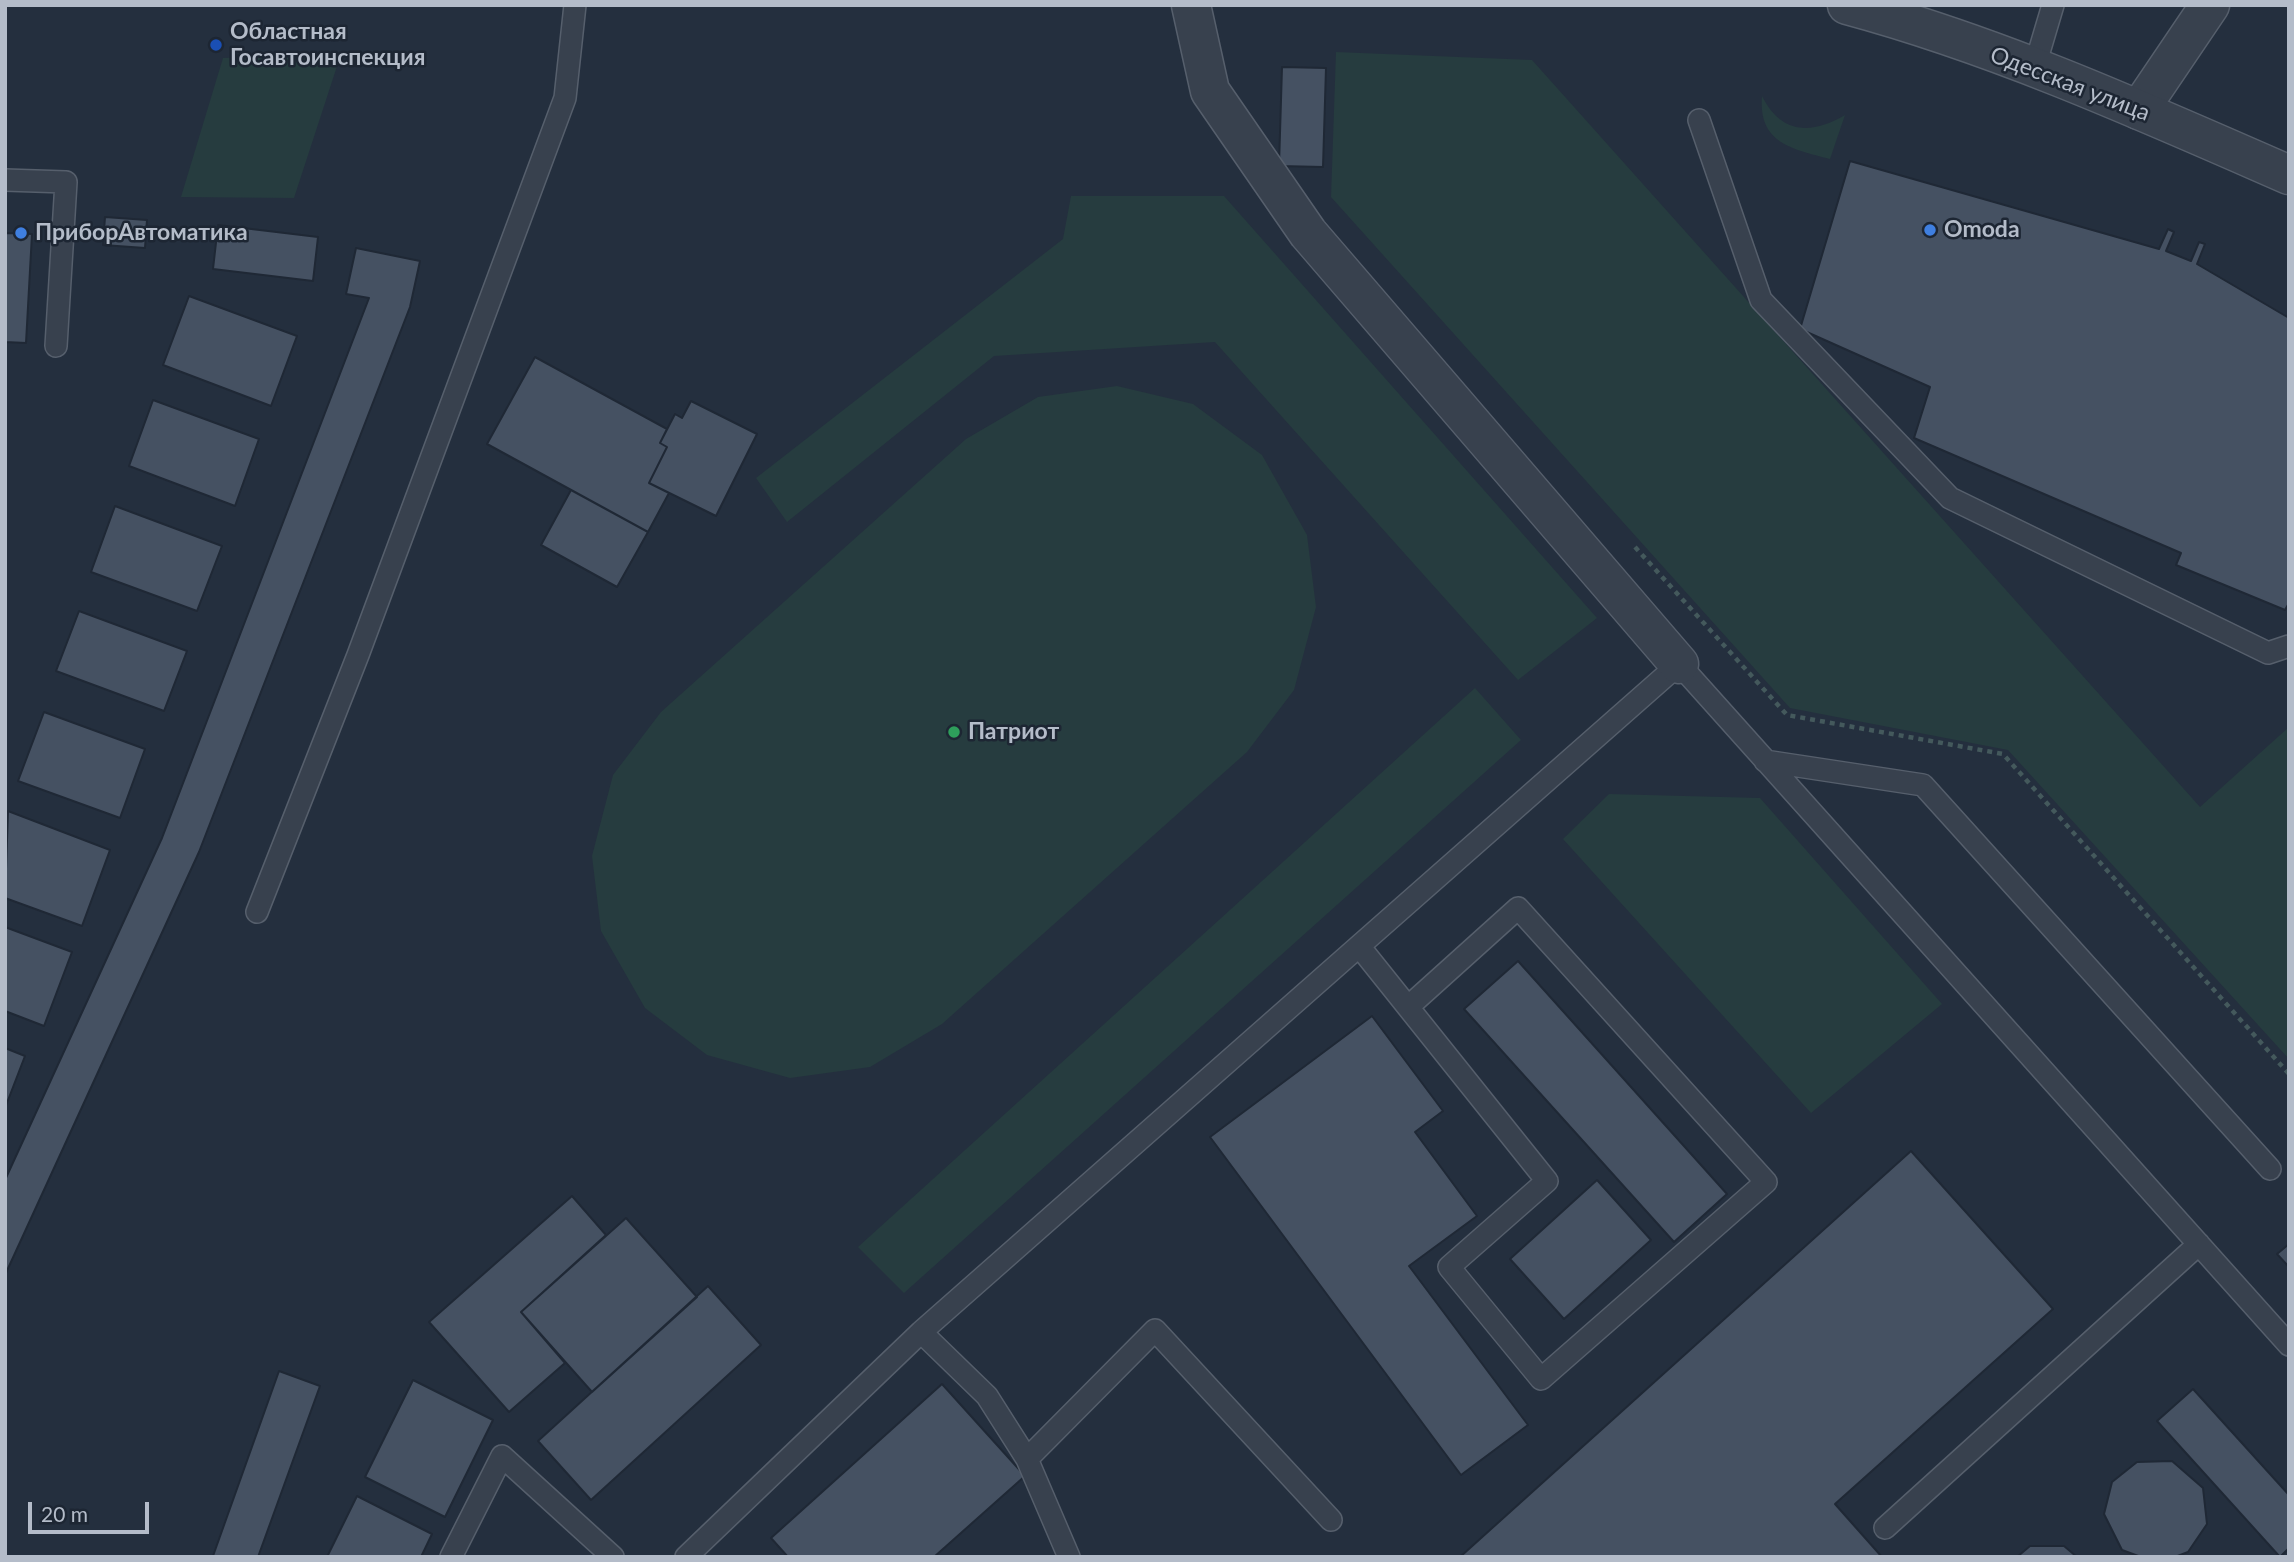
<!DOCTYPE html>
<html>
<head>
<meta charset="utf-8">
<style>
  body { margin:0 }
  #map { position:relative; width:2294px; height:1562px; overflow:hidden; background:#242f3e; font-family:Lato,sans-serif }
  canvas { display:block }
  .frame { position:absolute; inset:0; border:7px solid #b4bcc9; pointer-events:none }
  .scale { position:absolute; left:28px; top:1502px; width:121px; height:32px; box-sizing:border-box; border:4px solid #b4bcc9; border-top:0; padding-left:9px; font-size:21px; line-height:24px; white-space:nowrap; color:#b4bcc9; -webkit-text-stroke:5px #1d2633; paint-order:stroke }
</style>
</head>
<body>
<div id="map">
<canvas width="2294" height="1562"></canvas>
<div class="frame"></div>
<div class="scale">20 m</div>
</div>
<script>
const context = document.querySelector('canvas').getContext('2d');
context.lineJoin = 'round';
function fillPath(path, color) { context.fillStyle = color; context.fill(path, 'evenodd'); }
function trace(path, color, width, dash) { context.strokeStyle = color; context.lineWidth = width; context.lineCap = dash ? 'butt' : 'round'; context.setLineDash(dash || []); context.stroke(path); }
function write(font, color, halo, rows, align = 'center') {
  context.font = font + ' Lato,sans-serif'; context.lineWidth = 5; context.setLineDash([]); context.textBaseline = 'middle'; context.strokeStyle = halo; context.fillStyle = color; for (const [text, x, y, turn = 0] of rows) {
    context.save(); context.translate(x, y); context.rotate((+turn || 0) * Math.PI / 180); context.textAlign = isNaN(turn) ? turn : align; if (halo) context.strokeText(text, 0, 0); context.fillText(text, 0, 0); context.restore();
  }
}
fillPath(new Path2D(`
  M1336,52L1532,60L2200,807L2289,727V1059L2008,750L1790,708L1331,197Z
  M341,54L294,198L181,197L223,58Z
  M1762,96C1781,134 1811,135 1845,115L1830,159C1792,149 1758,143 1762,96Z
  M1071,196H1224L1597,618L1518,680L1215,342L994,356L787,522L756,478L1063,239Z
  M1117,386L1193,404L1262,455L1307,535L1316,607L1294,690L1247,752L942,1024L870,1067L790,1078L707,1055L645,1008L601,931L592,856L613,775L661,712L966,439L1038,397Z
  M1475,688L1521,740L904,1293L858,1247Z
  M1609,794L1760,798L1942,1004L1811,1113L1563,839Z`), '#263c3f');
const building = new Path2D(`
  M1282,67L1326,68L1323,167L1279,166Z
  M1850,161L2159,249L2168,229L2174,232L2166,251L2191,261L2199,242L2205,244L2197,264L2289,318V603L2285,610L2176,565L2181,553L1914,438L1930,387L1800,329Z
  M105,217L147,220L145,248L103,245Z
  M218,225L318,237L313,281L213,269Z
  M5,233L32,234L26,343L5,342Z
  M356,248L420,261L410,307L199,852L5,1275V1180L162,838L369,298L346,294Z
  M189,296L297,336L271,406L163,365Z
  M535,357L667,429L660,443L667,447L649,483L669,493L648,532L487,444Z
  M153,400L259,439L235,506L129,466Z
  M691,401L757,434L716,516L649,483L667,447L660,443L675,414L682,418Z
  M571,490L648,532L617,587L541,545Z
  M115,506L222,546L197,611L91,572Z
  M79,611L187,651L164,711L56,671Z
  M44,712L145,749L120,818L18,781Z
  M8,811L110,850L82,926L5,898Z
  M5,927L72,952L44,1026L5,1011Z
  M1518,961L1727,1194L1674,1242L1464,1009Z
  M1372,1016L1443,1111L1415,1132L1477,1216L1409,1266L1528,1425L1461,1475L1210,1137Z
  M5,1048L25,1056L5,1108Z
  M1911,1151L2053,1309L1835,1504L1882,1557H1460Z
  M1597,1180L1651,1240L1564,1319L1510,1259Z
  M572,1196L606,1235L521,1312L565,1363L509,1412L429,1322Z
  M626,1218L697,1297L592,1392L521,1312Z
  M2289,1244V1267L2277,1254Z
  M708,1286L761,1345L591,1500L538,1441Z
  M279,1371L320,1386L258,1557H216L213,1556Z
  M413,1380L493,1420L445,1517L365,1477Z
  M942,1384L1025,1476L934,1557H788L771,1538Z
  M2193,1389L2289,1495V1548L2280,1557L2157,1421Z
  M2172,1461L2203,1488L2207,1524L2188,1552L2175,1557H2141L2122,1550L2104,1514L2112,1482L2137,1462Z
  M357,1496L432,1534L421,1557H327Z
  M2030,1546H2064L2077,1557H2017Z`);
fillPath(building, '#455162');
trace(building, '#1f2835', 2);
const service = new Path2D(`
  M2034,69L2053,5
  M1699,120L1761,300L1950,498L2268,653L2289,646
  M5,180L66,182L56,346
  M1765,761L1923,785L2270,1169
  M257,912L358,655L565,98L575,5
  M1359,946L1547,1181L1449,1267L1541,1379L1766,1182L1518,908L1408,1007
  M921,1332L987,1396L1027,1459L1069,1557
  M1027,1459L1155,1330L1331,1520
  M1885,1528L2199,1244
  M451,1557L502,1456L613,1557
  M686,1557L921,1332L1679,664L2289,1345`);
const minor = new Path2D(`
  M1191,5L1210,91L1308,233L1679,664
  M2139,110L2210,5`);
const tertiary = new Path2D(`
  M1847,5C1999,46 2145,112 2289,175`);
trace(service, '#565f6c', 24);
trace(minor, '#565f6c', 41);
trace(tertiary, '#565f6c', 41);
trace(new Path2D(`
  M1635,547L1787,715L2003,754L2289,1074`), '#44595c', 4.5, [5, 5]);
trace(service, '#38414e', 21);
trace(minor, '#38414e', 38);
trace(tertiary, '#38414e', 38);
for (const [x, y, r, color] of [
  [216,45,7,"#1a4fb4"],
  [1930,230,7,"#3f7fe0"],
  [21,233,7,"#3f7fe0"],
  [954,732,7,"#2e9e5b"]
]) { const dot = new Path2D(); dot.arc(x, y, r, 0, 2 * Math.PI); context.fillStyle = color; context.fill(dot); trace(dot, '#1d2633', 2.5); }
write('bold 23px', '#b4bcc9', '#1d2633', [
  ["Областная",230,32],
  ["Госавтоинспекция",230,58],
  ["Omoda",1944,230],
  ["ПриборАвтоматика",35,233],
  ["Патриот",968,732]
], 'left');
write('23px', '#b4bcc9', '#1d2633', [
  ["Одесская улица",2070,84,21]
]);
</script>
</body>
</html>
